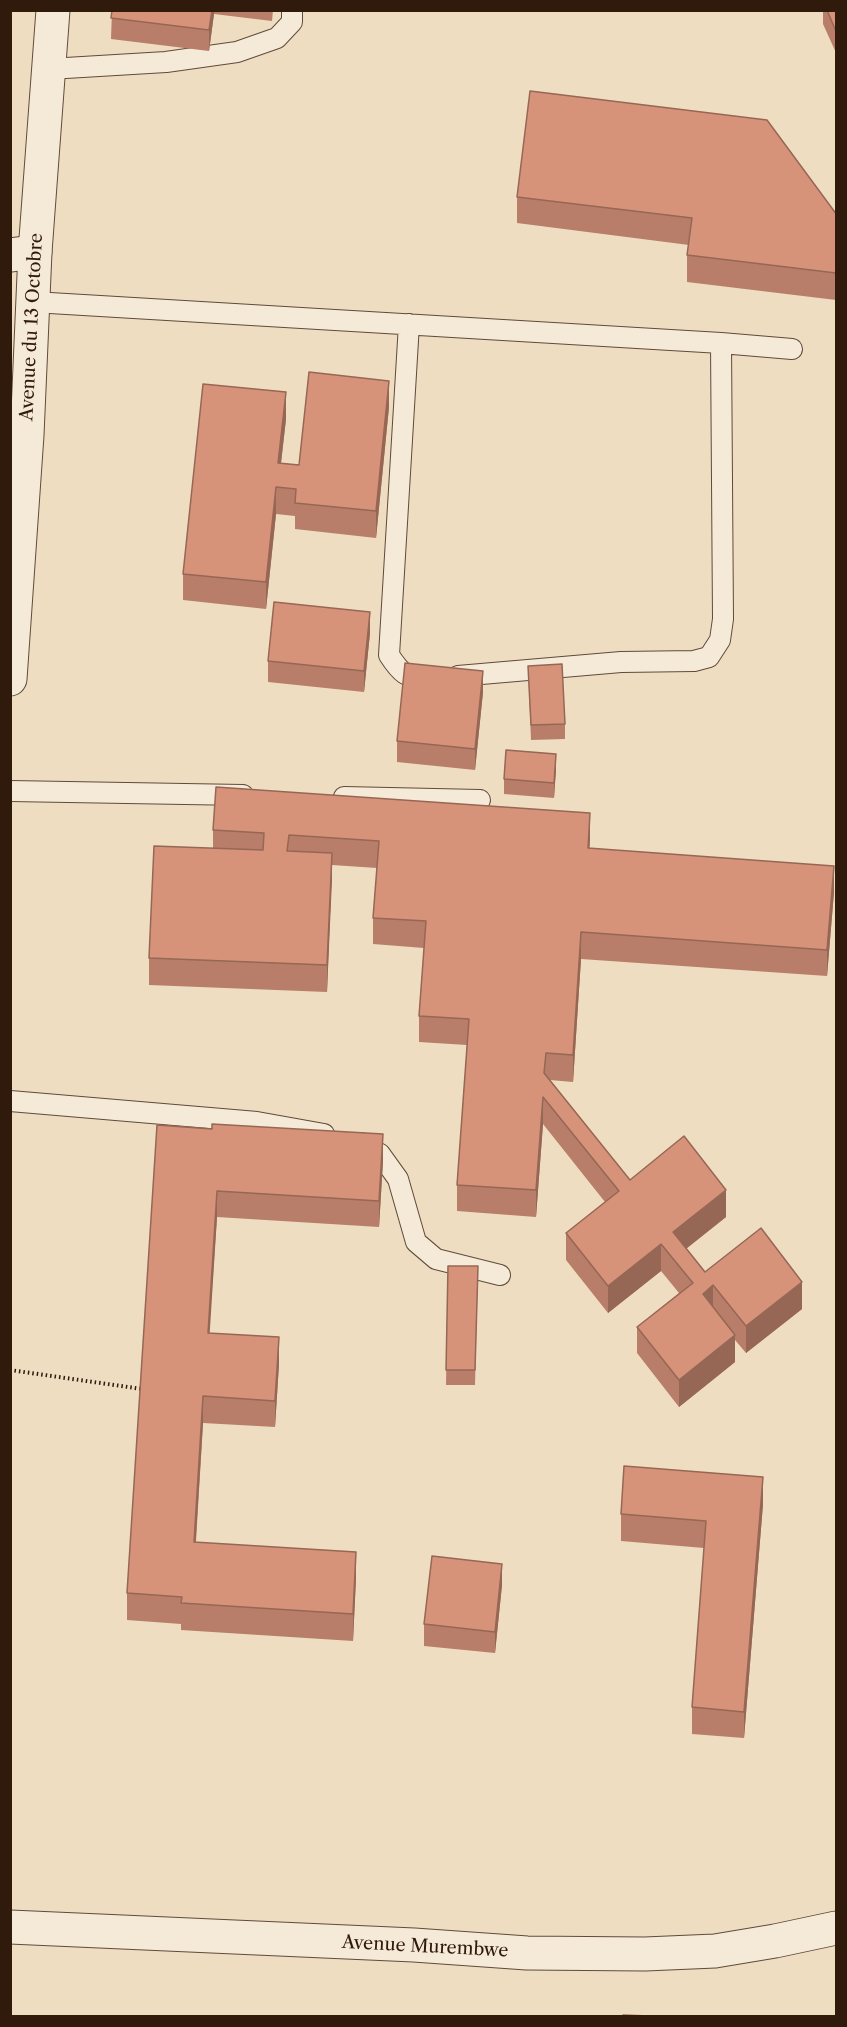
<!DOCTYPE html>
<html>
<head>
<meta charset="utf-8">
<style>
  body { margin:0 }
  #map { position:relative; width:847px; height:2027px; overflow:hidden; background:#efddc2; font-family:"Libre Caslon Text",serif }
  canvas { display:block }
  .frame { position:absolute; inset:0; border:12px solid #2f1a0c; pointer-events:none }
</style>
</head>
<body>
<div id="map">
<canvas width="847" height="2027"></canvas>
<div class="frame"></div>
</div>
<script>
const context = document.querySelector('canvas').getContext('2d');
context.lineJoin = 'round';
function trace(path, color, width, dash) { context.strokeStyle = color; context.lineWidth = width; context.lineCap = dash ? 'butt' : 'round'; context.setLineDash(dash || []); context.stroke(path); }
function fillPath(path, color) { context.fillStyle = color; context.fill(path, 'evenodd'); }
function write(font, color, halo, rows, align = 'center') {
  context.font = font + ' "Libre Caslon Text",serif'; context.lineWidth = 5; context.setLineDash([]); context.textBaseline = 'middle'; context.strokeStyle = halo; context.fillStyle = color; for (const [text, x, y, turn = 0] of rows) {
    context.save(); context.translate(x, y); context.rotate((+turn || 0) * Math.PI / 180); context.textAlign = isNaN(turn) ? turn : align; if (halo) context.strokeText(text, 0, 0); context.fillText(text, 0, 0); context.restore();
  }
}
const service = new Path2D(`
  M49,69L166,62L237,52L277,38L292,22V10
  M33,302L721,343L792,349
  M409,324L389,655C400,672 407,680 428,678
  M458,676L621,662L694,661L709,657L720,640L723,619L721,343
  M10,791L243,795
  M344,797L480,800
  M10,1101L257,1122L324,1134
  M361,1143L380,1154L398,1179L416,1242L436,1259L500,1275`);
const minor = new Path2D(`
  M10,255L35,252
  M10,1927L414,1945L527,1953L645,1954L715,1951L775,1941L836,1928`);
const tertiary = new Path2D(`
  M10,679L27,435L35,252L53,10`);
trace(service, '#5f4b3a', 22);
trace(minor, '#5f4b3a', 35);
trace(tertiary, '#5f4b3a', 35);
trace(new Path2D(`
  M10,1370L142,1389`), '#2f1a0c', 4, [1.5, 3]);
trace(service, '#f5e9d7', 20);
trace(minor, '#f5e9d7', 33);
trace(tertiary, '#f5e9d7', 33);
fillPath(new Path2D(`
  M112,10H273L272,21L214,14L209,51L111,39Z
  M823,10H837V55L823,24Z
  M517,197L837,215L836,300L687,282V255L689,245L517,223Z
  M389,407L376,538L295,529V516L276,514L266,609L183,600V574L286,419L281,463L299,465Z
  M370,633L364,692L268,682V661Z
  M528,666L565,724V739L531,740Z
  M483,692L475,770L397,762V741Z
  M556,769L554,798L504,794V779Z
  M213,830L590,840L589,849L834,892L827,976L581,959L573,1082L550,1080L630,1180L726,1217L686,1249L705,1272L802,1309L746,1353L735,1340V1362L679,1407L637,1353V1327L679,1293L661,1271L608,1313L566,1260V1233L605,1202L543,1124L536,1217L457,1211V1185L467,1045L419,1042V1016L424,948L373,944V918L377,868L332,865L327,992L149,985V958L213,848Z
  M212,1129L383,1161L379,1227L217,1217L209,1333L279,1364L275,1427L203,1423L196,1542L356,1578L353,1641L181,1630V1624L127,1620V1593Z
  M448,1266H478L475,1385H446Z
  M763,1504L744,1738L692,1734V1707L704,1548L621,1541V1514Z
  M502,1585L495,1653L424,1646V1624Z`), '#b87e69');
fillPath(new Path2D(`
  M212,10H214V14L209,51V30Z
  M389,381V407L376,538V511Z
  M286,392V419L278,489V463Z
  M276,487V514L266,609V582Z
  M370,612V633L364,692V671Z
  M483,671V692L475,770V749Z
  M556,754V769L554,798V783Z
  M590,813V840L588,875V848Z
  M332,853V880L327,992V965Z
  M834,866V892L827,976V950Z
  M581,932V959L573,1082V1055Z
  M543,1097V1124L536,1217V1190Z
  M383,1134V1161L379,1227V1201Z
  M726,1190V1217L673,1259V1232Z
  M217,1191V1217L208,1360V1333Z
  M661,1244V1271L608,1313V1286Z
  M802,1282V1309L746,1353V1326Z
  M713,1285V1312L703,1294Z
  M735,1335V1362L679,1407V1380Z
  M279,1337V1364L275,1427V1401Z
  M203,1396V1423L194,1568V1542Z
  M763,1477V1504L744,1738V1712Z
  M356,1552V1578L353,1641V1614Z
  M502,1564V1585L495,1653V1632Z`), '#966755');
const building = new Path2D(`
  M112,10H212L209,30L111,18Z
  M827,10H837V34Z
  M530,91L767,120L837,215L836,273L687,255L692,218L517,197Z
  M309,372L389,381L376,511L295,503L296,489L276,487L266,582L183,574L203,384L286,392L278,463L299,465Z
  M274,602L370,612L364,671L268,661Z
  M405,663L483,671L475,749L397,741Z
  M562,664L565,724L531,725L528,666Z
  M506,750L556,754L554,783L504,779Z
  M216,787L590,813L588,848L834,866L827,950L581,932L573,1055L546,1053L544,1073L630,1180L684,1136L726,1190L673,1232L705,1272L761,1228L802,1282L746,1326L713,1285L703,1294L735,1335L679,1380L637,1327L693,1283L661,1244L608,1286L566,1233L619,1191L543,1097L536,1190L457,1185L469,1019L419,1016L426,921L373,918L379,841L289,835L287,851L332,853L327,965L149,958L154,846L263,850L264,833L213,830Z
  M212,1124L383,1134L379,1201L217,1191L208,1333L279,1337L275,1401L203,1396L194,1542L356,1552L353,1614L181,1603L182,1597L127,1593L157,1125L212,1129Z
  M448,1266H478L475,1370H446Z
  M624,1466L763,1477L744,1712L692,1707L706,1521L621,1514Z
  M432,1556L502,1564L495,1632L424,1624Z
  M623,2015L649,2016H623Z`);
fillPath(building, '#d6937a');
trace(building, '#966755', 1.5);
write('18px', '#2f1a0c', '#f5e9d7', [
  ["Avenue du 13 Octobre",32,327,-87],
  ["Avenue Murembwe",425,1947,3]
]);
</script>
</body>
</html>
